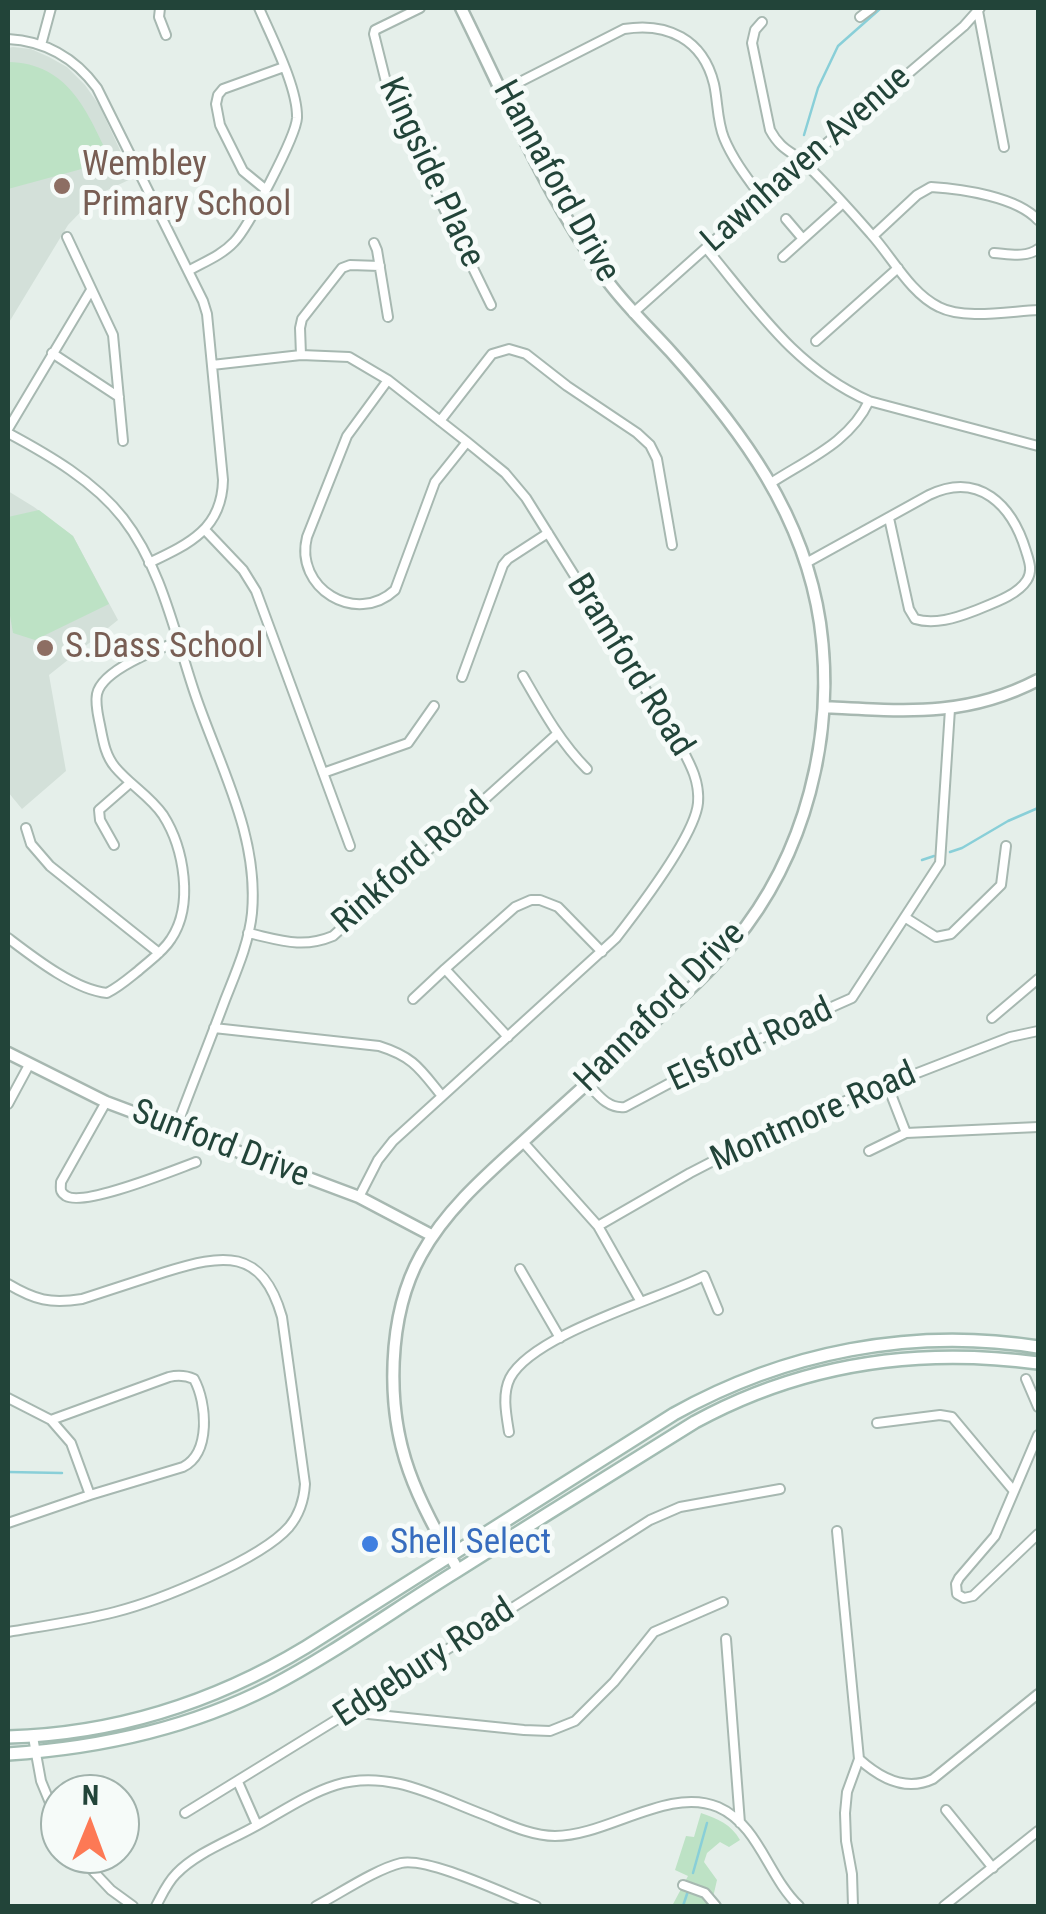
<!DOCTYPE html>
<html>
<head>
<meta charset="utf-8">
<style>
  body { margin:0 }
  #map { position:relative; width:1046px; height:1914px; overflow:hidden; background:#e5efea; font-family:"Roboto Condensed",sans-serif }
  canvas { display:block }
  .frame { position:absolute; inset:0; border:10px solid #224439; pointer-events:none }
  .north { position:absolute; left:40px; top:1774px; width:100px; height:100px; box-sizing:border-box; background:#f6fbf9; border:2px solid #a1b2ac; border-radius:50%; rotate:1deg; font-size:28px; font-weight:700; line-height:40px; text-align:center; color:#224439 }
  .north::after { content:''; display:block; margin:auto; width:35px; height:45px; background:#fd7955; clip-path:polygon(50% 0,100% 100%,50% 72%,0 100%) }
</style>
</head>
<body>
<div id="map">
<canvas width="1046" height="1914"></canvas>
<div class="frame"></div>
<div class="north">N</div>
</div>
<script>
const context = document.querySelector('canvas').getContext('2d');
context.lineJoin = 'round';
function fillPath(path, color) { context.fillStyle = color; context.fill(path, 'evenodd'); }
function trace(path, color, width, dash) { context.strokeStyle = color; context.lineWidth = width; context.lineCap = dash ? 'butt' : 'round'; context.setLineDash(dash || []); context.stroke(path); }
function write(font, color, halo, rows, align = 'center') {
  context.font = font + ' "Roboto Condensed",sans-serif'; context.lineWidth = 10; context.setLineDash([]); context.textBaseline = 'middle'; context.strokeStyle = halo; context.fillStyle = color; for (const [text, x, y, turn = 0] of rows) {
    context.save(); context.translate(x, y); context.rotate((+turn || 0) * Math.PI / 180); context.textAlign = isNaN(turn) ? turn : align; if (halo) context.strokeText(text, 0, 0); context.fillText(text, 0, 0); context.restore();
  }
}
fillPath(new Path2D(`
  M13,47L31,49L49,57L67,67L85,85L99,105L126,163L135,177L97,195L68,225L8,324V48Z
  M8,491L34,507L73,536L118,620L49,675L66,771L22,809L8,792Z`), '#d3e0d9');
fillPath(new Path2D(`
  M8,62C70,63 88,114 111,161L8,189Z
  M39,510L73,536L109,604L35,640L13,633L8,604V517Z
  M701,1813C718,1819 731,1824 740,1840L729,1847L720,1842L707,1853L704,1862L717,1880L711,1906H672L688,1876L675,1870L686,1836L694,1837Z`), '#bde2c5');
trace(new Path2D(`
  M804,135L818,88L838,46L881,8
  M950,852L962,848L1008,821L1038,808
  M922,860L934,856
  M8,1472L62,1473
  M693,1873L707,1823
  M683,1906L688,1891`), '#89cfd8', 2.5);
const minor = new Path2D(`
  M160,8L159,17L166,35
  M420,8L375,30L374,34L390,98L491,305
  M978,11L1004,147
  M860,17L872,8
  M762,22L755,30L752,43L770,130C782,152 793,151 808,166C830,188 851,211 871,234C892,257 910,293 939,307C964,320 1011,311 1038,310
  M8,39C45,41 75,58 97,88L203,301L207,314L223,480C222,529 189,544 149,563
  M41,45L51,8
  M502,91L624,29C667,22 703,39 714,84C718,102 717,121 724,138C733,160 748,179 762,198
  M265,189L243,171L220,125L216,104L218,95L223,89L284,67
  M786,219L803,239
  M873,236L917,195L931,187C963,189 1017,197 1038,220
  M67,237L113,335L123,441
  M374,243L377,250L388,317
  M706,248C756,308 795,368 869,401L1038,446
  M994,253C1009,254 1026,258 1038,249
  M783,257L843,203
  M188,271C204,262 222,255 234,242C248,228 296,136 297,118C298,88 271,36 259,8
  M633,313L753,206L964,26L980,8
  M816,341L898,268
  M52,353L119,397
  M301,355L300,328L302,319L342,268L350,265L380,266
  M212,365L301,355L349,357L388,380L467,442L505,473L526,498L679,743C689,762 700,780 698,803C695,835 637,911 616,938L393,1141L378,1160L359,1197
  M388,380L347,436L307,537C294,588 356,626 395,590L435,482L467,442
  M440,421L492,354L509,349L526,354L567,386L637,433L650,445L657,459L672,545
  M8,429L91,290
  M8,433C49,455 94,481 123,518C162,568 175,635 195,694C219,765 259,835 252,913C249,943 236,972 225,1000C209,1043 192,1085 176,1128
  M771,483C808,459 850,442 869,401
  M205,530L243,570L256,591L350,846
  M806,563L929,495C979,471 1012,505 1026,551C1029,561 1033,570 1027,580C1017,596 991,604 974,611C956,618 934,625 915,619L909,609L889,518
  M523,676C542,709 560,742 587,769
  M462,677L503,565L508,559L548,533
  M323,773L408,743L434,706
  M26,828L31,844L50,866L159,953
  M114,845L100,820L99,810L130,783
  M906,918L936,937L951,934L1001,885L1006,846
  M248,933C280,940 302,949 333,936L557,734
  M8,938C33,957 75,990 107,993C119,987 128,979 138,971C149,961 163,952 171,939C194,905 184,848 163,815C150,796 130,785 115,767C105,755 103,740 100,725C98,715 95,704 97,694C102,670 157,649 178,642
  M413,999L445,969
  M992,1018L1038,979
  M214,1028L379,1046C414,1057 420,1069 442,1096
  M508,1037L445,969L515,907L531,900H540L558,907L602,952
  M587,1083C598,1095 608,1109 625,1107L715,1059L852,998L940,863L950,709
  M887,1084L906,1133
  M106,1102L61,1182C61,1189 59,1191 66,1196C84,1207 174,1170 196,1162
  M8,1104L29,1065
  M523,1142L598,1226L641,1302
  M869,1151L906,1133L1038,1127
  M598,1226L690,1173L781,1126L1010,1037L1038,1031
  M520,1269L560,1338
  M8,1284C35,1300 50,1304 82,1299C109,1290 137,1281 165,1272C223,1254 262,1247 282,1317L305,1484C304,1500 299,1515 289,1527C260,1560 158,1601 115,1612C80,1621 43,1626 8,1632
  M1026,1379L1038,1407
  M8,1398L51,1420L169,1377C178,1375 185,1375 194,1379C207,1403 211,1453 183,1467L90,1495L8,1523
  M51,1420L71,1443L90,1495
  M877,1423L940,1415L952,1417L1013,1490
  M509,1432C506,1414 502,1394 510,1378C533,1334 659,1299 704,1276L718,1310
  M1038,1435L995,1536L959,1578L956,1584L957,1594L964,1598L973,1596L1038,1534
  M837,1531L859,1759C880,1778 906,1792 933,1779L1038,1694
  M726,1639L740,1823
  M349,1712L524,1730L550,1731L575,1721L614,1682L654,1632L723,1602
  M33,1737L41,1781L60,1827
  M238,1782L257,1825
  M946,1810L993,1868
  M185,1813L349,1712L650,1520L680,1507L780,1489
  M77,1854L111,1890L133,1906
  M683,1885L705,1893L716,1906
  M156,1906C162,1895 167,1883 176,1874C196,1853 229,1841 254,1827C280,1813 307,1794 336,1785C387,1769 435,1796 482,1814C505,1823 530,1836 555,1836C607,1836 669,1786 718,1807C759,1825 768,1877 799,1906
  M316,1906C339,1894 376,1869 401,1863C429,1857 507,1895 536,1906
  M853,1906L852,1874L846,1841L845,1813L847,1792L859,1759
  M944,1906L1038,1831`);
const tertiary = new Path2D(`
  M824,707C903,711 965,718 1038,680
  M8,1053L106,1102L359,1197L433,1236
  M458,1570C440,1538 421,1505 409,1471C386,1407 387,1316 421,1255C449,1204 497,1166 539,1127C576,1094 612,1061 648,1027C678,1000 708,974 733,943C806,855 836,735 820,623C804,515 742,431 671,352C650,329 628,308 609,283C548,200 507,101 461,8`);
const secondary = new Path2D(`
  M8,1737C115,1734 215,1702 306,1647L674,1414C785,1352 912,1327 1038,1347
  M8,1754C99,1748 188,1729 270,1687C335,1653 395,1609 457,1571C536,1521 616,1471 695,1422C803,1363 918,1347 1038,1363`);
trace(minor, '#a7b8b1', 12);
trace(tertiary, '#a7b8b1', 15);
trace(secondary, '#a2bcb2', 16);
trace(minor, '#fff', 8);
trace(tertiary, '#fff', 10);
trace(secondary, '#fff', 11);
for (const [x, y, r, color] of [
  [62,186,10,"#8d6e63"],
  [45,648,10,"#8d6e63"],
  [370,1544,10,"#3f7fe0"]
]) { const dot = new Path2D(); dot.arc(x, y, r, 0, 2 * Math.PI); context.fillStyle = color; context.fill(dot); trace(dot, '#f6fbf9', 4); }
write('35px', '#224439', '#f6fbf9', [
  ["Lawnhaven Avenue",807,160,-41],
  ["Kingside Place",430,173,65],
  ["Hannaford Drive",555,182,61],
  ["Bramford Road",629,666,58],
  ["Rinkford Road",412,864,-41],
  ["Hannaford Drive",661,1008,-45],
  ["Elsford Road",751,1046,-25],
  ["Montmore Road",814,1118,-24],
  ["Sunford Drive",220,1145,21],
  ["Edgebury Road",425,1664,-33]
]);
write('35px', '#785e54', '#f6fbf9', [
  ["Wembley",82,166],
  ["Primary School",82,206],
  ["S.Dass School",65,648]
], 'left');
write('35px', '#366cbe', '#f6fbf9', [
  ["Shell Select",390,1544]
], 'left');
</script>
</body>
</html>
